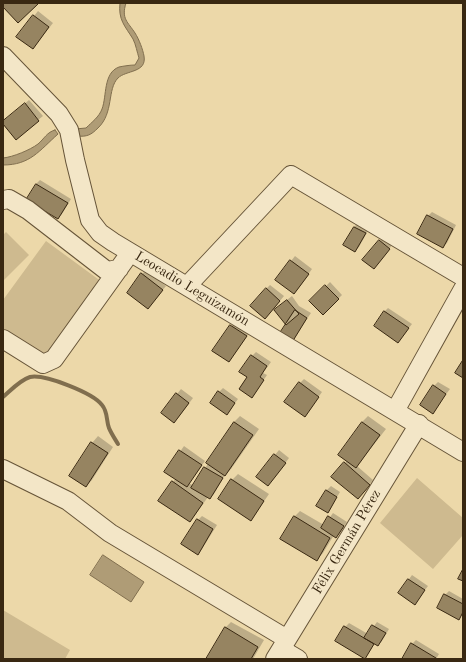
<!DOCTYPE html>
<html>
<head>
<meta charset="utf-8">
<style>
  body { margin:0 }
  #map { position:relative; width:466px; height:662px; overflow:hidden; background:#ecd8a9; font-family:"Old Standard TT",serif }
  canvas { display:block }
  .frame { position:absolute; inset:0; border:4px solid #392812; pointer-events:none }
</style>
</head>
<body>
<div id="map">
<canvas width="466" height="662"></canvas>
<div class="frame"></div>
</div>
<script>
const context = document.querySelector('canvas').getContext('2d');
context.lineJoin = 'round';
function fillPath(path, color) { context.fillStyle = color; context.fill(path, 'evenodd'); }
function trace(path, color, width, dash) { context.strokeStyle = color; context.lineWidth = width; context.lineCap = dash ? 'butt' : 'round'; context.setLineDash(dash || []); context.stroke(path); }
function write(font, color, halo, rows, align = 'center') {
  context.font = font + ' "Old Standard TT",serif'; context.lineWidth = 4; context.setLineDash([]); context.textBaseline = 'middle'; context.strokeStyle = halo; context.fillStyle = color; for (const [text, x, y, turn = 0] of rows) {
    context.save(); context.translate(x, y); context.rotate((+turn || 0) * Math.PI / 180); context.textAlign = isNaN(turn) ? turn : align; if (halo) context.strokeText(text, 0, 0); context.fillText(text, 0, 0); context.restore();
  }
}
fillPath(new Path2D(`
  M6,232L29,255L3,281V235Z
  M46,241L102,282L45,359L3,328V300Z
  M417,478L463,518V535L433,569L380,523Z
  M3,610L70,650L65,659H3Z`), '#ceba8f');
const water = new Path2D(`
  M120,3H126C121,19 128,22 135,33C139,39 143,50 144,56C147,73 126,70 118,78C107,89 114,113 98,128C91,135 87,137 77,136L75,129L86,128C92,122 99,117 102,109C107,96 103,73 119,67C124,66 130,65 135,65L139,58C137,52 136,45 133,39C125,26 118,20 120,3Z
  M55,130L58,134C39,151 30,165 3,165V158C13,157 30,150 38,144C44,139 47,132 55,130Z
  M103,555L144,582L131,602L90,575Z`);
fillPath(water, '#af9c76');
trace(water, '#806e4e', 1);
fillPath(new Path2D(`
  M38,11L53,23L33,48L18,36Z
  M29,100L43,116L16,138L3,122Z
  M40,180L71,199L62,214L58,218L36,184Z
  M432,212L456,225L447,243L443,247L428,216Z
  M358,223L369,229L359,247L355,251L344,245L354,227Z
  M384,236L393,244L377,264L364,260Z
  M295,256L312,269L298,289L277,279Z
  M146,270L166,286L148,308L142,274Z
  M330,282L342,295L323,314L311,301Z
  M270,285L284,296L269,314L266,289Z
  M292,296L299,306L311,313L294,338L279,306Z
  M388,308L412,324L398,342L384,312Z
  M235,321L250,332L229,361L214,351Z
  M256,352L271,362L263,373L267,375L252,397L248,377L252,356Z
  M304,379L322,392L305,416L300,383Z
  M438,382L450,389L432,413L434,386Z
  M223,388L238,399L227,414L219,392Z
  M181,389L193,398L178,418L162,413Z
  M240,416L259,429L231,469L225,475L214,494L210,498L208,497L195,515L189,521L173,482L176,478L166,472L184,446L205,461L189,483L194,486L234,422Z
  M368,416L386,429L357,466L373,480L362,494L345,463L347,460L362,422Z
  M98,436L113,447L92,480L86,486L70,476L92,443Z
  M279,450L289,458L272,481L257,477Z
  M238,474L269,494L256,513L250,520L219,499L232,480Z
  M331,486L340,492L331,507L327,511L318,506L327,490Z
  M300,511L324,525L333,513L347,522L340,533L336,537L334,535L323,553L317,559L294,517Z
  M202,516L217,525L202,549L198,553V520Z
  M412,575L428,586L415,603L399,593Z
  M449,591L463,599V614L458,619L445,595Z
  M231,622L264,640L253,659H207L225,628Z
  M377,622L389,629L382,641L378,645L375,643L365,658L345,627L349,623L368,634Z
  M416,640L439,654L436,659H403L412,644Z`), '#0003');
trace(new Path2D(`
  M3,397C10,391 20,380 30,377C45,374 93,393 102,405C108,412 106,420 109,428C111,433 115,439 118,444`), '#806e4e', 4);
const building = new Path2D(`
  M3,3H37L38,4L18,23L3,7Z
  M33,15L49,27L33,49L16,37Z
  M25,103L39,121L16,140L3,124V121Z
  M36,184L68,203L58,219L26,200Z
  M427,215L453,229L443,248L417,234Z
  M354,227L366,233L355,252L343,245Z
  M379,240L390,249L374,269L362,260Z
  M290,260L309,274L294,294L275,280Z
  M141,273L163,290L148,309L127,293Z
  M325,285L339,299L323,315L309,301Z
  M266,288L280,301L265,319L250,306Z
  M287,300L299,314L286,325L274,310Z
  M295,310L307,318L291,344L278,336Z
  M384,311L409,328L398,343L374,326Z
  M230,325L247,336L229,362L212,351Z
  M251,355L267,366L260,377L264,380L252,398L239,389L247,377L239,372Z
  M463,360V378L455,373Z
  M299,382L319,397L305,417L284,402Z
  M433,385L446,394L433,414L420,405Z
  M218,391L235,403L227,415L210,403Z
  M176,393L189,403L174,423L161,413Z
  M234,422L253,435L225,476L206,463Z
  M362,422L380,435L356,468L338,455Z
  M91,442L108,453L86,487L69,476Z
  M179,450L202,465L187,487L164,472Z
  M274,454L286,463L268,486L256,477Z
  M344,462L370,485L358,499L331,477Z
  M204,467L223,478L210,499L191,488Z
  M231,479L264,501L251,521L218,499Z
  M172,481L203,503L190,522L158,501Z
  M326,490L337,497L328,513L316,506Z
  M294,516L330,538L317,561L280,539Z
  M328,516L344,526L336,538L321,528Z
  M197,519L213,529L198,555L181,544Z
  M463,569V581L458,579Z
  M408,579L425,590L415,605L398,593Z
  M444,594L463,604V612L459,620L437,608Z
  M372,625L386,633L378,646L364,638Z
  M344,626L374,644L365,659L335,641Z
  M225,627L258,647L251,659H206Z
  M411,643L436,658L435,659H402Z`);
fillPath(building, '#968461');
trace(building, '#392812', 1);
const minor = new Path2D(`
  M3,56L59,114L69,130L75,160L90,220L100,233L113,242L463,452
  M3,200L9,199L28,210L107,271L119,269
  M187,286L291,175L463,277
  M3,339L43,364L54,359L130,253
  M395,411L463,289
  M3,469L68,501L110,533L287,639
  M281,649L298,659
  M275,659L419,424`);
trace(minor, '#665438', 20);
trace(minor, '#f3e6c7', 18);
write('14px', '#392812', '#f3e6c7', [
  ["Leocadio Leguizamón",192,289,31],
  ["Félix Germán Pérez",347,542,-59]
]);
</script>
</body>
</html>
